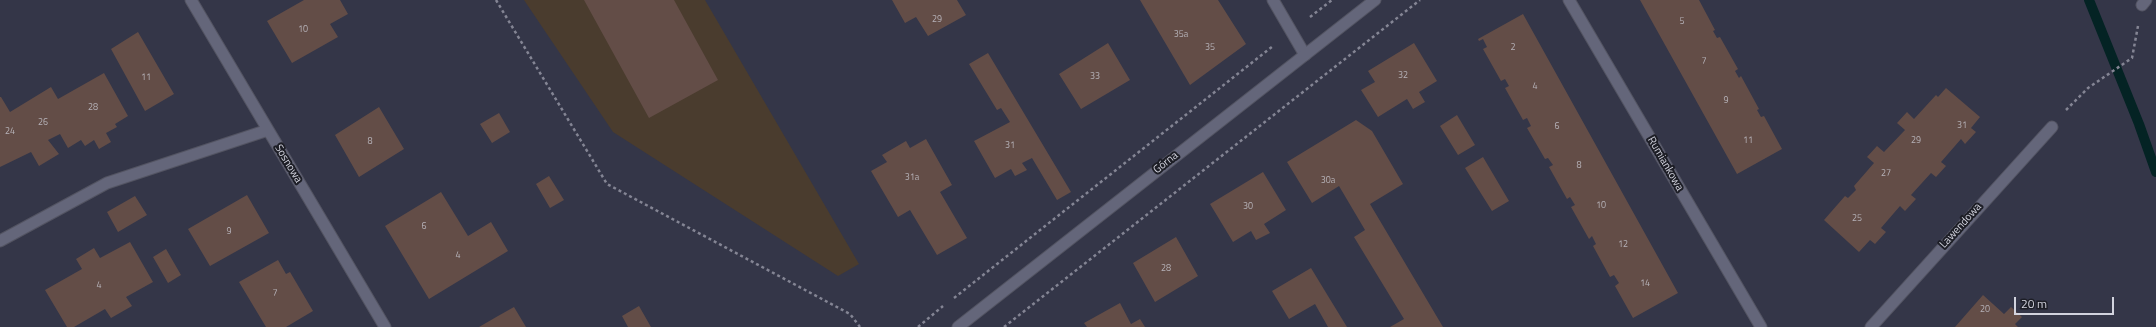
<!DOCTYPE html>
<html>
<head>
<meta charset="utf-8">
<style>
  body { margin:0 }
  #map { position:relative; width:2156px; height:327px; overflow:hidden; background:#343648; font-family:"Titillium Web",sans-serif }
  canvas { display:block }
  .scale { position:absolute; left:2014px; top:297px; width:100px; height:18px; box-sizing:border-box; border:2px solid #d2d3de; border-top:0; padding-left:5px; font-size:12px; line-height:14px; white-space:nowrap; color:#d2d3de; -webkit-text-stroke:3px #1d1e26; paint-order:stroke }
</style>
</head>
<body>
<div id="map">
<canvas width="2156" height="327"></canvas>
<div class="scale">20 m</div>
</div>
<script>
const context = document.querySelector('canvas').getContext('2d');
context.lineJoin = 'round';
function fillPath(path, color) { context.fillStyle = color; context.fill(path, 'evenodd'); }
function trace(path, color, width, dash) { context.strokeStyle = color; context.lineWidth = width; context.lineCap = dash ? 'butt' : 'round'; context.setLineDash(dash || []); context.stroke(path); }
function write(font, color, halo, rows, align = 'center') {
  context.font = font + ' "Titillium Web",sans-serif'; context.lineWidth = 4; context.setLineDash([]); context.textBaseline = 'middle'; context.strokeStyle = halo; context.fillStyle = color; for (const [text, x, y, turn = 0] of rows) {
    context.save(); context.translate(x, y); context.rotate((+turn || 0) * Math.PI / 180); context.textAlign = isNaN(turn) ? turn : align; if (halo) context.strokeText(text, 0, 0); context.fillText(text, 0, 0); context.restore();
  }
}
fillPath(new Path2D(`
  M524,0H705L859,264L838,276L613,132Z`), '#4a3c2e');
trace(new Path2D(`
  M2089,0L2139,124L2156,172`), '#042324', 10);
fillPath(new Path2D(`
  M304,0H340L348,14L330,24L338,37L292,63L267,21Z
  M584,0H674L718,80L649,118Z
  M892,0H957L966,15L928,36L916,17L905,23Z
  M1140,0H1218L1246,44L1190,85Z
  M1640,0H1699L1715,30L1713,31L1717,38L1720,37L1738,69L1735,71L1739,78L1741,76L1759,109L1757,110L1761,117L1764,116L1782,149L1737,174Z
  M1523,14L1678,293L1633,318L1615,286L1619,283L1614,275L1610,277L1593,246L1596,244L1592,236L1589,239L1571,207L1575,205L1570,197L1567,199L1549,167L1553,165L1548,158L1545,159L1527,128L1531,126L1527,118L1523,120L1505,88L1509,86L1505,79L1501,81L1483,49L1487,47L1483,39L1479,41L1478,39Z
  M138,32L174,94L145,111L111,49Z
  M1108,43L1130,80L1081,109L1059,74Z
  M1414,43L1437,81L1419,92L1425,102L1413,109L1407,99L1378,117L1361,90L1375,82L1368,71Z
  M988,53L1071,192L1057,200L1032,158L1022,163L1027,170L1015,176L1011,169L995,178L974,141L1010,122L1001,108L997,110L969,64Z
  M104,73L128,116L115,124L117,127L106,133L111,142L99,149L94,140L85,146L81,140L68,148L60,134L48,140L59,154L39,166L31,152L0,167V97H1L10,112L51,87L58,99Z
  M1946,88L1980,117L1971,128L1976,132L1965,144L1961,139L1941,162L1946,166L1936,177L1931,173L1911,195L1916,199L1905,211L1900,206L1881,228L1886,232L1875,244L1870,240L1859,252L1824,220L1845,196L1848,198L1856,190L1854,186L1874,163L1867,157L1877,146L1884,152L1905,130L1897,123L1907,112L1914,119L1936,95L1938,97Z
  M379,107L404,149L359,177L335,135Z
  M499,113L510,132L492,143L480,124Z
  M1457,115L1475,145L1458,155L1440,126Z
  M1356,120L1372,131L1403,184L1370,204L1443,327H1390L1404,319L1354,237L1365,230L1339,186L1312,203L1287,162Z
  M926,139L952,185L940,192L967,238L937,255L910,210L898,217L871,171L887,162L882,155L906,141L910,148Z
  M1483,157L1509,201L1492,211L1465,168Z
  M1263,172L1286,210L1264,224L1270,233L1256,240L1251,231L1233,242L1210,204Z
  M549,176L564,200L550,208L536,184Z
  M441,192L468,236L491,222L508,251L429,299L385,226Z
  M247,195L269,233L210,266L188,229Z
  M135,196L147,215L118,232L107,212Z
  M1176,237L1198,276L1155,302L1133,263Z
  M130,242L153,282L126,297L132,306L111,318L105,309L74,327H67L45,290L82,269L76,259L94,248L100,258Z
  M166,249L181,275L168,283L153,257Z
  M278,260L286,274L290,272L313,311L286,327H266L239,282Z
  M1311,268L1328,296L1347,327H1328L1315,304L1289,319L1272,291Z
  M1983,295L2004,314L2011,307L2022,317L2015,324L2018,327H1955Z
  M1120,303L1131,324L1140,319L1145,327H1087L1084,323Z
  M639,306L651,327H628L622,316Z
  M514,307L526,327H479L498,316Z`), '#634d47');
const service = new Path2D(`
  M1273,0L1305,55`);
const minor = new Path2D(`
  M191,0L385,327
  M1569,0L1761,327
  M2142,5L2146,0
  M0,241L107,183L268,130
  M1871,327L2052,127`);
const tertiary = new Path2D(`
  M958,327L1375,0`);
trace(service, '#535462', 13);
trace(minor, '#535462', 13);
trace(tertiary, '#535462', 13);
trace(new Path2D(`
  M496,0L607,184L850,314L860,327
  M1310,17L1332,0
  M2066,110L2088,88L2132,58L2138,26
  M954,298L1273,46
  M918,327L943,306
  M1004,327L1420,0`), '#848594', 2.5, [3, 3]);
trace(service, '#64667a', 11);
trace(minor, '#64667a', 11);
trace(tertiary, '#64667a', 11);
write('9px', '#b6b2b8', null, [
  ["29",937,20],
  ["5",1682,22],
  ["10",303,30],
  ["35a",1181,35],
  ["35",1210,48],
  ["2",1513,48],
  ["7",1704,62],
  ["32",1403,76],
  ["33",1095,77],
  ["11",146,78],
  ["4",1535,87],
  ["9",1726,101],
  ["28",93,108],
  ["26",43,123],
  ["31",1962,126],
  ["6",1557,127],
  ["24",10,132],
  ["11",1748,141],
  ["29",1916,141],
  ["8",370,142],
  ["31",1010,146],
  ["8",1579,166],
  ["27",1886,174],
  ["31a",912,178],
  ["30a",1328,181],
  ["10",1601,206],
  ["30",1248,207],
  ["25",1857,219],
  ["6",424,227],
  ["9",229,232],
  ["12",1623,245],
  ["4",458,256],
  ["28",1166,269],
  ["14",1645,284],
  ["4",99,286],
  ["7",275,294],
  ["20",1985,310]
]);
write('11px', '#d2d3de', '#1d1e26', [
  ["Górna",1166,163,-38],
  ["Sosnowa",288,164,59],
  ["Rumiankowa",1665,164,60],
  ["Lawendowa",1961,226,-48]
]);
</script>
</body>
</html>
